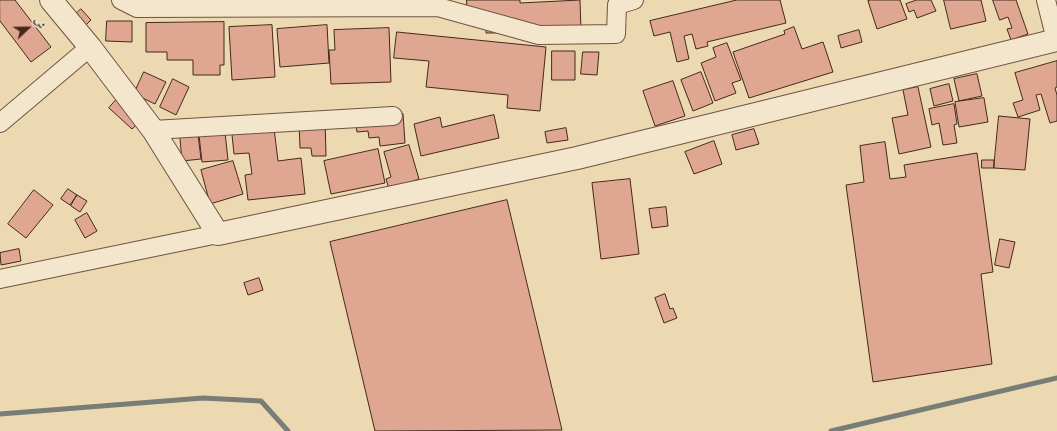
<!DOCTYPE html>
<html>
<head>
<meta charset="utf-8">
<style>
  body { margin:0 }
  #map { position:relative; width:1057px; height:431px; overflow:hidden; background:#ecd8b1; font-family:"IM FELL DW Pica",Amiri,serif }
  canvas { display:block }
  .north { position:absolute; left:8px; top:8px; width:40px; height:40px; -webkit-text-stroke:3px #f3e6cc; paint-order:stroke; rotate:68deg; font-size:11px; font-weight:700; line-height:16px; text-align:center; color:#45281c }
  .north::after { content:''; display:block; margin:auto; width:14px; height:18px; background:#45281c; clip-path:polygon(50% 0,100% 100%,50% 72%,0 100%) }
</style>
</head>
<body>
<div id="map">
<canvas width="1057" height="431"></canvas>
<div class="north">ش</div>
</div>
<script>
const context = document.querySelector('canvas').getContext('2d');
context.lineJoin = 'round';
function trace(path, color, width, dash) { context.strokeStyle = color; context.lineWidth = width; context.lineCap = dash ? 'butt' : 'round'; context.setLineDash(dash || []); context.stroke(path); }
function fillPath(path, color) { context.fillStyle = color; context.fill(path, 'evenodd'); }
trace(new Path2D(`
  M0,414L203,398L261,401L288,431
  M831,431L1057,378`), '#787e77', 5);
const building = new Path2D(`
  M0,0H15L51,47L31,62L0,21Z
  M467,0H520V3L580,0L581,32L486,33V19H467Z
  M737,0H780L786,23L707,42L708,46L696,49L692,34L684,36L689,59L677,62L670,32L654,36L650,21Z
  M871,0H900L907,19L877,29L868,1Z
  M917,0H931L936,11L917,18L914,10L909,12L906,4Z
  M944,0H981L986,21L951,29Z
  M993,0H1016L1028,34L1011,40L1007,29L1012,28L1008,17L1000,20Z
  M81,9L91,20L84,27L74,16Z
  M107,21H132V42L106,41Z
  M224,22V65H220V75H193V60H167V52H146V23Z
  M272,25L275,77L232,80L229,27Z
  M327,25L329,63L280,67L277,29Z
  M794,27L802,49L823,42L833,72L749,98L733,52L785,34L784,31Z
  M389,28L391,82L331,84L329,50H335L334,30Z
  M859,30L862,42L841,48L838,36Z
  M397,32L546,47L540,111L507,108L508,95L426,87L429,61L394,58Z
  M727,43L741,80L732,83L736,93L715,101L701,63L716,57L713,48Z
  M552,51H575V80H552Z
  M583,52H599L597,75L581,74Z
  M1057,61V87L1055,88L1057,95V121L1050,123L1041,94L1036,95L1040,110L1018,117L1013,103L1023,100L1015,73Z
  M144,72L166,82L155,104L134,94Z
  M701,72L713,103L693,111L681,80Z
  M977,74L982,96L959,101L954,79Z
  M173,79L189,87L176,115L160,107Z
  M673,81L685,116L655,126L643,91Z
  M949,84L953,101L934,106L930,89Z
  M918,87L931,147L899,154L892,118L908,115L903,90Z
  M984,98L988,122L959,127L955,102Z
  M116,100L140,122L132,129L109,108Z
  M954,104L957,124L954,125L957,143L943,145L939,123L932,125L929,109Z
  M403,114L405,143L380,146L379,137L369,138L368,131L357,132L355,118Z
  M494,115L499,138L421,156L414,124L440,117L442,127Z
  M999,116L1030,119L1025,170L994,168Z
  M325,119L326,156H312L311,148H300L299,120Z
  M273,120L278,161L301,158L305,194L248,200L245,175L252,174L249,153L234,154L231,125Z
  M224,123L228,160L202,162L198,126Z
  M197,126L201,159L182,161L179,128Z
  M566,128L568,140L547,143L545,132Z
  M754,129L759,144L736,150L732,135Z
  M714,141L722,164L694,174L685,152Z
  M885,142L890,179L906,177L904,165L977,153L993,272L981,274L992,364L873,382L846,185L864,182L860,146Z
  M409,145L419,179L389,189L386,179L391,177L384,152Z
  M378,149L385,183L331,194L324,161Z
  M982,160H994V168H982Z
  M233,161L243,194L210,204L201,170Z
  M630,179L639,254L601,259L592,183Z
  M68,189L77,195L70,205L61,199Z
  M34,190L53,205L26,238L8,224Z
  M77,195L87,201L80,212L71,206Z
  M507,200L562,430L375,431L330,242Z
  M666,207L668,226L652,228L649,209Z
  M87,213L97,231L85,238L75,220Z
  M1000,239L1015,242L1009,268L995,265Z
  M19,249L21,261L1,265L0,253Z
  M259,278L263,290L248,295L244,283Z
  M665,294L670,309L673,308L677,318L664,323L655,298Z`);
fillPath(building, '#dfa792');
trace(building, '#45281c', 1);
const minor = new Path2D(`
  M121,0L137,8L438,7L539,35L616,34L617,5L634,0
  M1046,0L1056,40
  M0,123L90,47
  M153,130L393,116
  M0,279L218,234`);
const tertiary = new Path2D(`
  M51,0L90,47L153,130L218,234L577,158L1057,40`);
trace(minor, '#6f5441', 20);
trace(tertiary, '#6f5441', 24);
trace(minor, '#f3e6cc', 18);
trace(tertiary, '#f3e6cc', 22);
</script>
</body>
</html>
